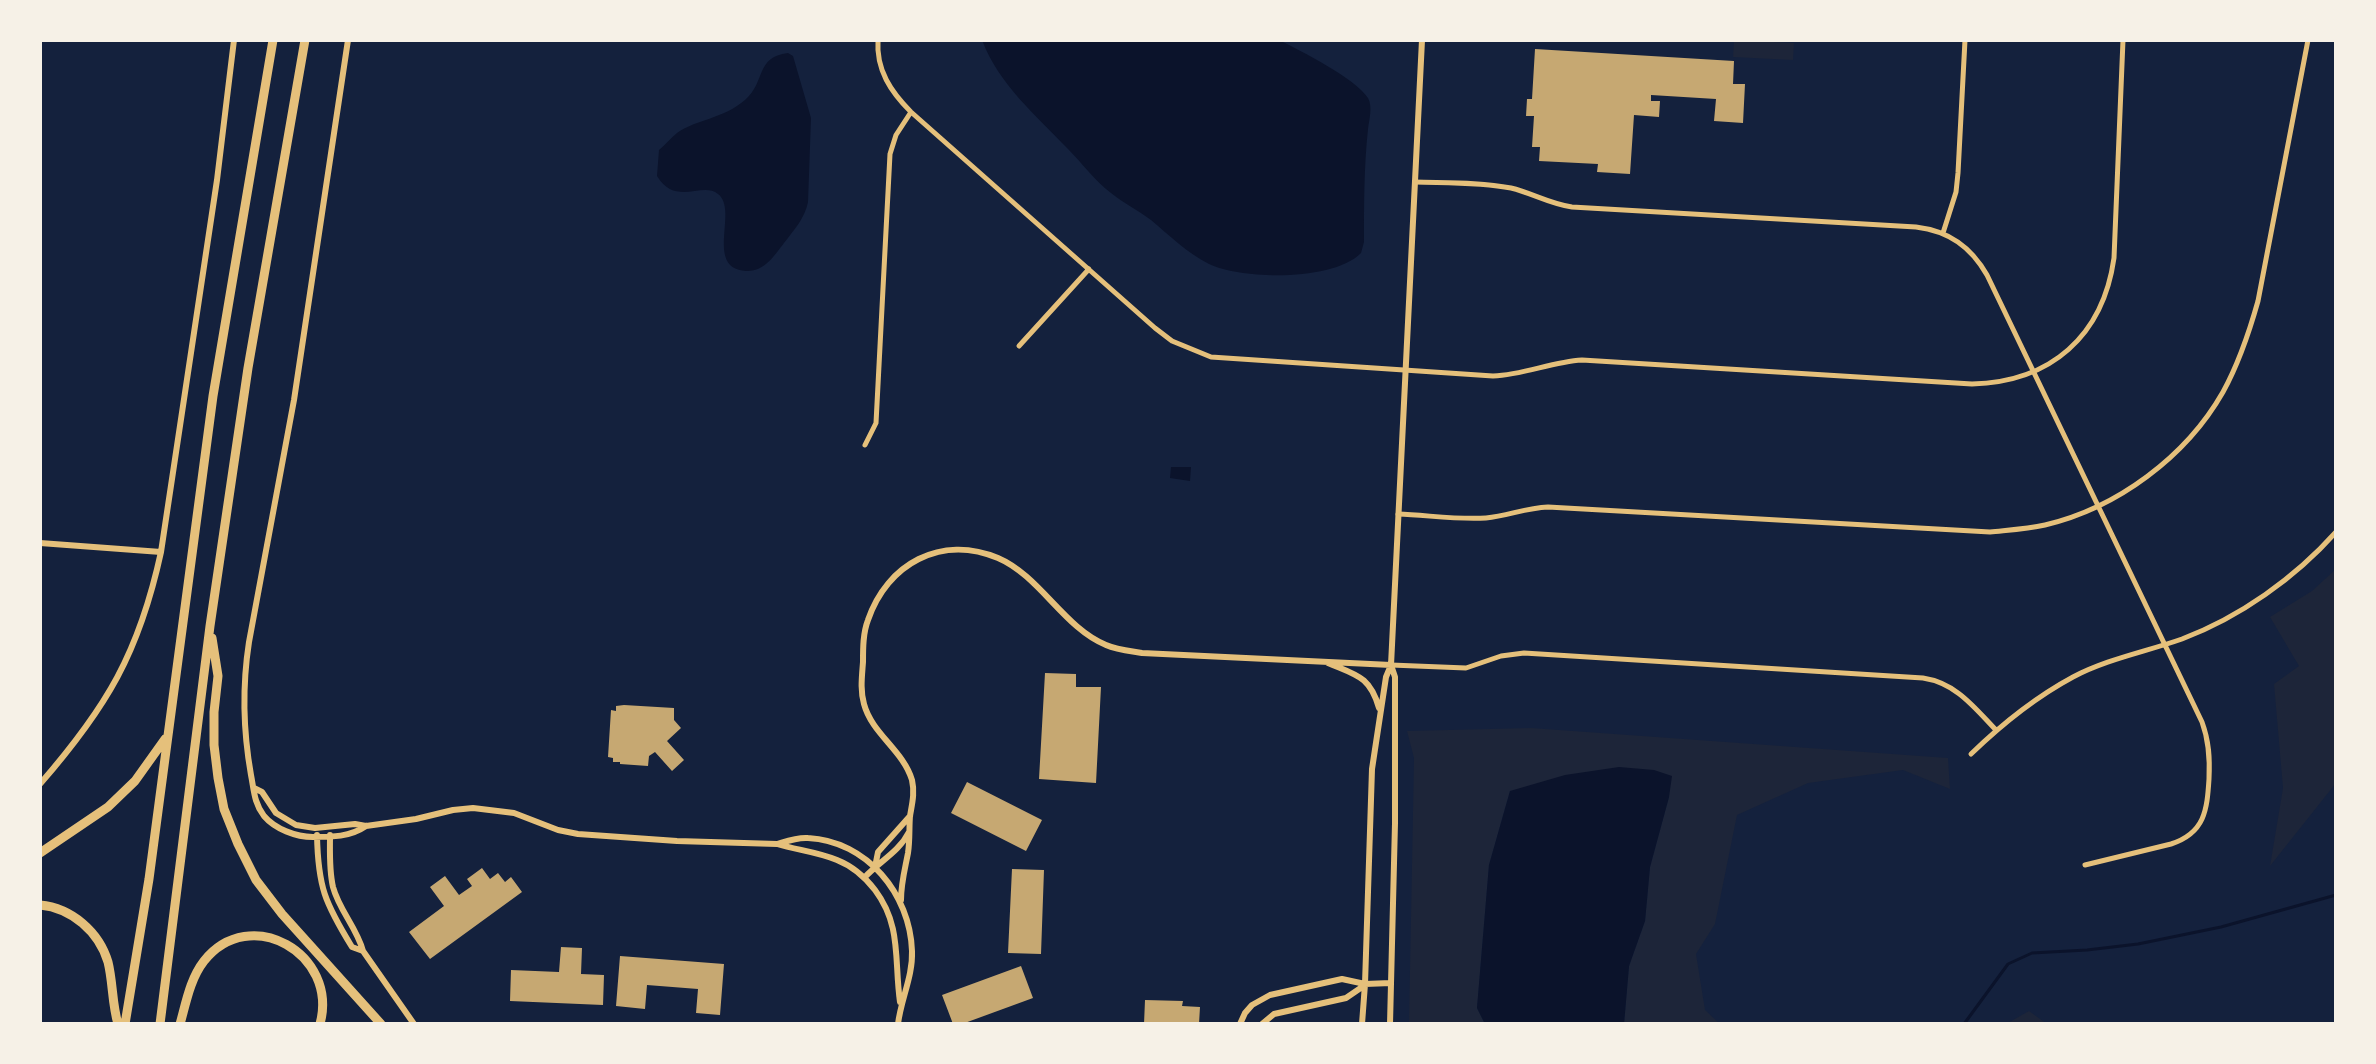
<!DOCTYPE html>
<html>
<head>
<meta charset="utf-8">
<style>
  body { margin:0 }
  #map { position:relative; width:2376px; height:1064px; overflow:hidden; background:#14213d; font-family:"Work Sans",sans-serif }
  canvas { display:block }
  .frame { position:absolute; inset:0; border:42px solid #f6f1e7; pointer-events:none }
</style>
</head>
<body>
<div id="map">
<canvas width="2376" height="1064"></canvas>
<div class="frame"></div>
</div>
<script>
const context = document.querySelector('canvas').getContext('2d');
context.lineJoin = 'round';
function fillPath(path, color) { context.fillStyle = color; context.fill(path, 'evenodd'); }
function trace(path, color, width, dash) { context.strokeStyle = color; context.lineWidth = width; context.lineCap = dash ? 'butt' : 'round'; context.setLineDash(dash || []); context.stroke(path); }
fillPath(new Path2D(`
  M1734,40L1794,43L1793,60L1733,57Z
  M2336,569V783L2270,866L2283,788L2274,684L2299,666L2270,617L2312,591Z
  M1531,728L1948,758L1950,789L1903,770L1808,783L1737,815L1715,924L1696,954L1705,1010L1720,1024H1624L1629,966L1645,921L1650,867L1669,797L1510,791L1489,865L1477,1008L1485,1024H1409L1414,758L1407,731Z
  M2029,1011L2047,1024H2006Z`), '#1d2539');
fillPath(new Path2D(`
  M982,40H1279C1301,51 1355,78 1368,98C1373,107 1369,120 1368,129C1364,166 1364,204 1364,242L1361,253C1334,281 1243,280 1209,264C1187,253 1169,235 1151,220C1138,210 1123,203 1111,193C1095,181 1082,163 1068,149C1036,115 999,85 982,40Z
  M788,53L793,56L811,118L808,202C805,218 794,230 784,243C774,256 764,272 746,271C704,268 739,210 718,194C702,181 676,207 657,176L659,150C665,145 671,138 677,133C697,119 723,119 745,100C766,82 755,57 788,53Z
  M1171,467H1191L1190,481L1170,478Z
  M1619,767L1654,770L1672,776L1669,797L1650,867L1645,921L1629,966L1624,1024H1485L1477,1008L1489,865L1510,791L1565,775Z`), '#0b132b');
trace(new Path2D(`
  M1964,1024L2008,964L2032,953L2087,950L2138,944L2221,927L2336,895`), '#0b132b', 3);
fillPath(new Path2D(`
  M1535,49L1734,61L1733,84H1745L1743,123L1714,121L1716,99L1651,95V101H1660L1659,117L1634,115L1630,174L1597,172L1598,164L1539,161L1540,147H1532L1534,116H1526L1527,99H1532Z
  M1045,673L1076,674V687H1101L1096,783L1039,779Z
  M624,705L674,708V720L681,728L667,741L684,760L672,771L655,752L649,756L648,766L620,764V762H613V758L608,757L611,710L616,711V706Z
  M967,782L1042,820L1026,851L951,813Z
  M482,868L490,879L498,873L505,882L511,877L522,892L430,959L409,932L444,906L430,887L445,876L459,895L472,886L467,879Z
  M1012,869L1044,870L1041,954L1008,953Z
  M561,947L582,948L581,974L604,975L603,1005L510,1001L511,970L559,972Z
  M620,956L724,964L720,1015L696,1013L698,989L647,985L645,1009L616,1006Z
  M1021,966L1033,998L962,1024H953L942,995Z
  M1145,1000L1183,1001L1182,1006L1200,1007L1199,1024H1144Z`), '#c6a872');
trace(new Path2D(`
  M878,40C876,70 891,92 911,112L1155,328L1172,341L1211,357L1493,376C1524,375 1551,362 1582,360L1972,384C2051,382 2103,336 2114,258L2123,40
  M1415,182C1446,183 1480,182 1511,188C1532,193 1550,204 1572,207L1916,227C1949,231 1971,247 1987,275L2202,722C2209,741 2210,758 2209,779C2207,810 2205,833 2171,844L2085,865
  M1943,233L1956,192L1958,173L1965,40
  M1019,346L1089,269
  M865,445L876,423L890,154L896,135L911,112
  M1398,514C1427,515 1457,520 1486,518C1508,516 1525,508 1548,507L1990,532C2009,530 2027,529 2045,525C2117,508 2186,457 2223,392C2239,363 2249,333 2258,301L2308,40
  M1391,665L1466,668L1501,656L1524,653L1923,678C1956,683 1974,707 1996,730
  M1971,754C2002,724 2034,698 2073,677C2107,659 2145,652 2182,639C2240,617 2295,578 2336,532`), '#e5c07b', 5);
trace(new Path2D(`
  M348,40L294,400L249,642C242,687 243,730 251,775C254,790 254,803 264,816C275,829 296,837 313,837C332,837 350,837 366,826
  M40,543L161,552
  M1328,663C1356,675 1370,676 1379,708
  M40,784C107,707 139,653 161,552L217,180L234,40
  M254,788L262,792L276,813L296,825L315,828L355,824L366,826L416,819L453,810L473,808L514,813L558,830L578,834L677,841L777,844C787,841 798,837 808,838C867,841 910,894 912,951C913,976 901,999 898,1024
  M317,835C318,887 325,903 352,947L363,951
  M330,835C330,852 329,870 333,887C339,910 357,928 363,951L414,1024
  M777,844C797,850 818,852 837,860C852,866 865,877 875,890C902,926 894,960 900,1002
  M875,867L878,852L910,816
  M865,877C880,861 899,852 909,832
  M901,900C901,883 905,869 908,853C910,840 909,828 910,816C912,804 915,793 912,780C903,750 872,734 864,704C860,690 862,676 863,662C863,648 863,633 868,620C887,564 941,534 998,558C1040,576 1064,628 1106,645C1117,650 1130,651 1142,653L1391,665
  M1240,1024L1245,1013L1252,1005L1270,995L1342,979L1365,984L1391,983
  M1262,1024L1274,1014L1346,998L1365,985
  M1362,1024L1365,984L1372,769L1386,677L1391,665L1422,40
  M1390,1024L1395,823V677L1391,665`), '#e5c07b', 6);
trace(new Path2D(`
  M212,638L218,676L214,712V745L218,778L224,809L238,844L256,880L282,914L381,1024
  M40,853L108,807L135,781L165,739
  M40,905C72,908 99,932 108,962C113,982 112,1004 118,1024
  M125,1024L149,879L213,396L273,40
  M160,1024L210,626L248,368L305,40
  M180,1024C186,1003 190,979 204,961C250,903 339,954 320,1024`), '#e5c07b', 9);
</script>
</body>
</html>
